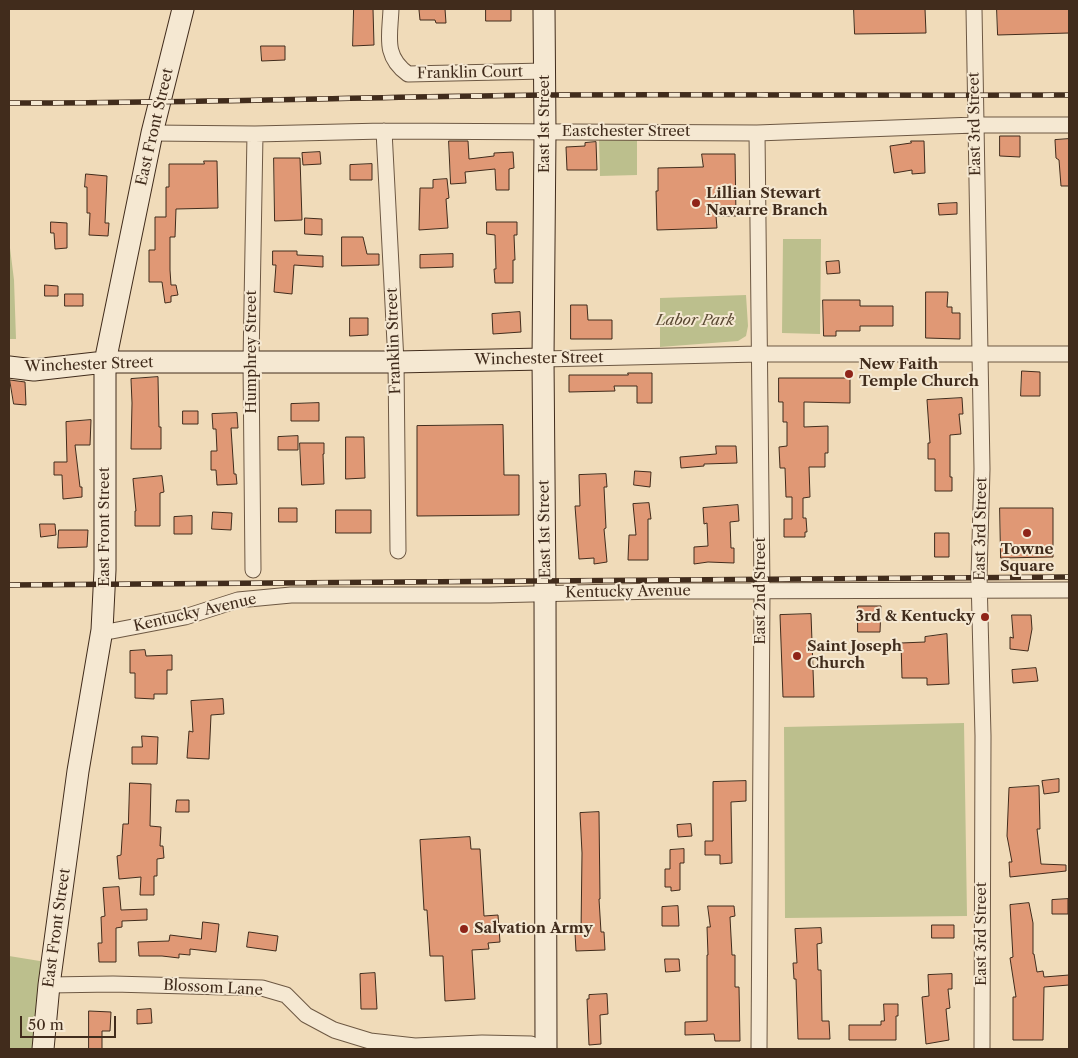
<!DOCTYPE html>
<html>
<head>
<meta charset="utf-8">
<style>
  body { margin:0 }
  #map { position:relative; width:1078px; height:1058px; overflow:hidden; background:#f0dbb9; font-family:"Libre Caslon Text",serif }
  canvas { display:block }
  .frame { position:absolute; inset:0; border:10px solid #412c1c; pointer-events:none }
  .scale { position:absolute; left:20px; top:1016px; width:96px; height:22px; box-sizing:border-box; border:2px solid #412c1c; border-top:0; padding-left:6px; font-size:15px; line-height:18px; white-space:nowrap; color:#412c1c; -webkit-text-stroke:4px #f5e8d2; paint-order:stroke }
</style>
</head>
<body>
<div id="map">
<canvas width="1078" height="1058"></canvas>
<div class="frame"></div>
<div class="scale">50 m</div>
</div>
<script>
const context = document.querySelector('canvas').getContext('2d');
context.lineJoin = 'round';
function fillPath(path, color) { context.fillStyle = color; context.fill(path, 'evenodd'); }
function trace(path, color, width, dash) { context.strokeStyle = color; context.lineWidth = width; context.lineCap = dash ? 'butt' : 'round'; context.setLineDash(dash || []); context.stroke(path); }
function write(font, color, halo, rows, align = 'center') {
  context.font = font + ' "Libre Caslon Text",serif'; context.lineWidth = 4; context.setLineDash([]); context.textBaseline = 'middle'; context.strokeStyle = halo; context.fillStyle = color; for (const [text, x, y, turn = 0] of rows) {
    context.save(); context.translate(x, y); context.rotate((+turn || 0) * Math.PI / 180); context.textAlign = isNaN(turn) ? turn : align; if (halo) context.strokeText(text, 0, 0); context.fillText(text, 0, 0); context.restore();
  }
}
fillPath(new Path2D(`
  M637,138V175L600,176L599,139Z
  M783,239H821L820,334L782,333Z
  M9,240L14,280L16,339H9Z
  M746,295L748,326L746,336L738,341L660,347V298Z
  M964,723L967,916L785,918L784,727Z
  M9,956L52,963L44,1049H9Z`), '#bcbf8d');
const building = new Path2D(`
  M354,9H373L374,45L353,46Z
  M445,9L446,23H436L435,20H420L419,10Z
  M486,9H511V21H486Z
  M854,9H925L926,33L855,34Z
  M997,9H1069V33L998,35Z
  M261,46H285V60L262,61Z
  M1000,136H1020V157L1000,156Z
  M1069,139V186H1061L1059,160L1056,158L1055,140Z
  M449,141H468L469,159L494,156V153L513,152L514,168L509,169V190H496L495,169L465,172L466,183L451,184Z
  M911,141H924L925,173L912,174V170L894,173L890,146L911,143Z
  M596,142L597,170H567L566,147L585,146V143Z
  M320,152L321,164L303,165L302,153Z
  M702,154H735L736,216H716L717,228L657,230L656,191H658V168L703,167Z
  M274,158H300L302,220L275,221Z
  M204,161H217L218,208L176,209L175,237H170V270L171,285H176L178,295L171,296V302L165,303L162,282H149V250H155V217H166V187H169V164H204Z
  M372,164V180H350V165Z
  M86,174L107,176L105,223H109L108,236L89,235L90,213H87V187H85Z
  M447,179L449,198L446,199L448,228L419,230L420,188H433V180Z
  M957,203V214L939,215L938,204Z
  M305,218L322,219V235L305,234Z
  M51,222L67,223V248L55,249L54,233H51Z
  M487,222H517V235H514L515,260H513V283H495L494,269H496L495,235L487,234Z
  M342,237H363L367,254H379V265L342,266Z
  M273,251H297V255L323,256V267L294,265L292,294L274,292L276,265H273Z
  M453,254V267L420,268V255Z
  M839,261L840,273L827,274L826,262Z
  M45,285L58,286V296H45Z
  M926,292H948L947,307H952V313H960V339L926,338Z
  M65,294H83V306H65Z
  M823,300H860V306H893V326H860V331H836V336H824Z
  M571,305H587L588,320H612V339H571Z
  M520,312L521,332L493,334L492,314Z
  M350,318H368V335L350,336Z
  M1022,371L1040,372V396H1021Z
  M628,373H652V403H637V386H614L615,391L569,392V375H628Z
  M158,377L159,427H161V449H131L132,403L131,379Z
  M779,378H850V403L804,402V427L828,426V453H825V467H809L810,497L803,498V518H806L807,532H805V537H784V519H792V497H786L785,468H780L779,447L787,446V422H783V402H779Z
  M10,380L25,382L26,405L14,404Z
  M962,398L963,414H959L961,434L950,435V477H952V491H935V459H928V443H930L927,400Z
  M319,403V421H291V404Z
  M183,411H198V424H183Z
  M237,413L238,428H231L234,474H236L237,484L217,485L216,470H211V451H217L216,429H213L212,414Z
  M91,420L90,445H75L80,487H82V497L63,499L62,475H54V462H67L66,422Z
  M503,425L504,475H519V515L417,516V426Z
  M298,436V450H278V437Z
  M346,437H364L365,478L346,479Z
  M300,443H324V454H323L324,484L302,485Z
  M716,446H736L737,463L704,464V466L681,468L680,457L716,454Z
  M635,471L651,472L650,487L634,485Z
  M606,474L607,487H604L606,528L604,529L607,562L594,564V558L579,559L575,506H580L579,475Z
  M162,476L164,492L160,493V526H135V511H136L133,479Z
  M649,503L651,519H648V560H628L629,535H636L633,504Z
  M738,505L739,521L730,522L731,548H734V563L708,562L694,564V547L708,546L707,523L704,524L703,508Z
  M279,508H297V522H279Z
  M1000,508H1053V557L1001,558Z
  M336,510H371V533H336Z
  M213,512L232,513L231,530L212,529Z
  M192,516V534H174V517Z
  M40,524H55L56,535L41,537Z
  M59,530H88L87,547L58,548Z
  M935,533H949V557H935Z
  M858,606H881L880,632H858Z
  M811,614L814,697H783L780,615Z
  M1012,615H1031L1032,629L1028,651L1010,649V637L1013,638Z
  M947,634L949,684L927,685V678H902L901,643L925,642V637Z
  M145,650L146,656L172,655V670H167V694H154V699L135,698V673H130V651Z
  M1036,668L1038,681L1013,683L1012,670Z
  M223,699L224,714L211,715L209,759L187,758L189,731L193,732L191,701Z
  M142,736L158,737L157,764H132V747H142Z
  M1059,779V792L1044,794L1042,781Z
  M746,781V801L731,802L732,863L720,864V855H705V841H713V782Z
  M130,783L151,784L150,826L161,827L160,846H163L164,858L157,859V876H154V895H140L141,877L119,879L117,856L121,855L123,824H128Z
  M1039,786L1040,829H1037L1041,864L1066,865V871L1010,877L1009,862H1012L1007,836L1009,788Z
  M177,800H189V812H176Z
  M599,812L600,899H599L601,932H604L605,950L576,951L575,933H581L582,853L580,813Z
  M691,824L692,836L678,837L677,825Z
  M470,837L471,849H480L484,916L498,915L500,942L488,943L489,949L472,950L475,999L445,1001L443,956H430L427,910H424L420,840Z
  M684,849V863H680V890L671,891V887H665V869H670V850Z
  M119,887L121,910L147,909V920L122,921V927L116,928V962H99L98,943H102L101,917L105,916L103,888Z
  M1068,899V914H1052V900Z
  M1029,903L1033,923V954H1034L1037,972L1043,971L1044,977L1069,975V985L1044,987L1043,1040H1013V997H1016L1010,958L1013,957L1010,905Z
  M678,906L679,926H662V907Z
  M708,906H734L735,916L730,917L732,955H735V987H739L740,1041H715L714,1034L685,1035V1022L707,1021V955H708L707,927H710Z
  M203,922L219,924L216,952L190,949V955L179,954V958L162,956H139L138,942L169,941L170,935L201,939Z
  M932,925H954V938H932Z
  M821,928L822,943L817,944L818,970H821L822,1021H829L830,1039H798L796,979H794L793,963H797L795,929Z
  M249,932L278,936L276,951L247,947Z
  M665,959H679L680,971L666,972Z
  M375,973L377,1009H361L360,974Z
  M952,974V989H948L950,1008L946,1009L949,1040L926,1044L922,997L929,996L928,975Z
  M607,994L608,1014L600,1015L601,1044L589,1045L587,999H589V995Z
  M884,1004H898V1016H896V1040H849V1025H881V1021H884Z
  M151,1009L152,1023L137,1024V1010Z
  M89,1011L111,1012L110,1031H102V1049H89Z`);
fillPath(building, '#e09875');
trace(building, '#412c1c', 1);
const street = new Path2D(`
  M391,9C390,36 383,56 408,74L545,71
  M974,9L982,469L979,577L983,736L982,1049
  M384,131L396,362L398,551
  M152,133L255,134L384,131L757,133L975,125H1069
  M757,133L762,590L759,1049
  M543,359L759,354H1069
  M253,570L251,362L255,134
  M102,630L112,631L185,617L238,600L291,595H490L658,591L1069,590
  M49,985L113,984L262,988L286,995L306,1015L334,1030L370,1041L415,1046L482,1043L531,1044L541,1049`);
const secondary = new Path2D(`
  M544,9L545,132L543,359L545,594L546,1049
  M9,367L34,370L105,362H396L543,359
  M43,1049L49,985L78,771L102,630L105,570V362L152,133L183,9`);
trace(street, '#6d5843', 17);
trace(secondary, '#412c1c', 23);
trace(street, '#f5e8d2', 15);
trace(secondary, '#f5e8d2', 21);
const rail = new Path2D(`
  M9,103C188,103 368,97 547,95C721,94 895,96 1069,95
  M9,585L1069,577`);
trace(rail, '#412c1c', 5.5);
trace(rail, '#f5e8d2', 4, [11]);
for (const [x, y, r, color] of [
  [696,203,5,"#8f2418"],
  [849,374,5,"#8f2418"],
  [1027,533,5,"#8f2418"],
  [985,617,5,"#8f2418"],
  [797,656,5,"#8f2418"],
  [464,929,5,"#8f2418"]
]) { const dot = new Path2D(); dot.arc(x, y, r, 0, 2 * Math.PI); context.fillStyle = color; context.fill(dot); trace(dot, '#f5e8d2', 2); }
write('15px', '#412c1c', '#f5e8d2', [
  ["Franklin Court",470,73,-1],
  ["East 1st Street",545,124,-90],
  ["East 3rd Street",975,124,-91],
  ["East Front Street",155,127,-77],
  ["Eastchester Street",626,132],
  ["Franklin Street",394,341,-92],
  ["Humphrey Street",252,352,-90],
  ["Winchester Street",539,359,-1],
  ["Winchester Street",89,365,-2],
  ["East Front Street",105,527,-90],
  ["East 1st Street",545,529,-91],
  ["East 3rd Street",981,529,-89],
  ["East 2nd Street",761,591,-90],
  ["Kentucky Avenue",628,592,-1],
  ["Kentucky Avenue",195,613,-13],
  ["East Front Street",57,928,-82],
  ["East 3rd Street",982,934,-90],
  ["Blossom Lane",213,988,3]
]);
write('bold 15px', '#412c1c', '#f5e8d2', [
  ["Lillian Stewart",706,194],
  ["Navarre Branch",706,211],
  ["New Faith",859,365],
  ["Temple Church",859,382],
  ["Towne",1027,550,"center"],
  ["Square",1027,567,"center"],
  ["3rd & Kentucky",975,617,"right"],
  ["Saint Joseph",807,647],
  ["Church",807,664],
  ["Salvation Army",474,929]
], 'left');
write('italic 15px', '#5a4933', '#f5e8d2', [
  ["Labor Park",695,321]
]);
</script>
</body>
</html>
